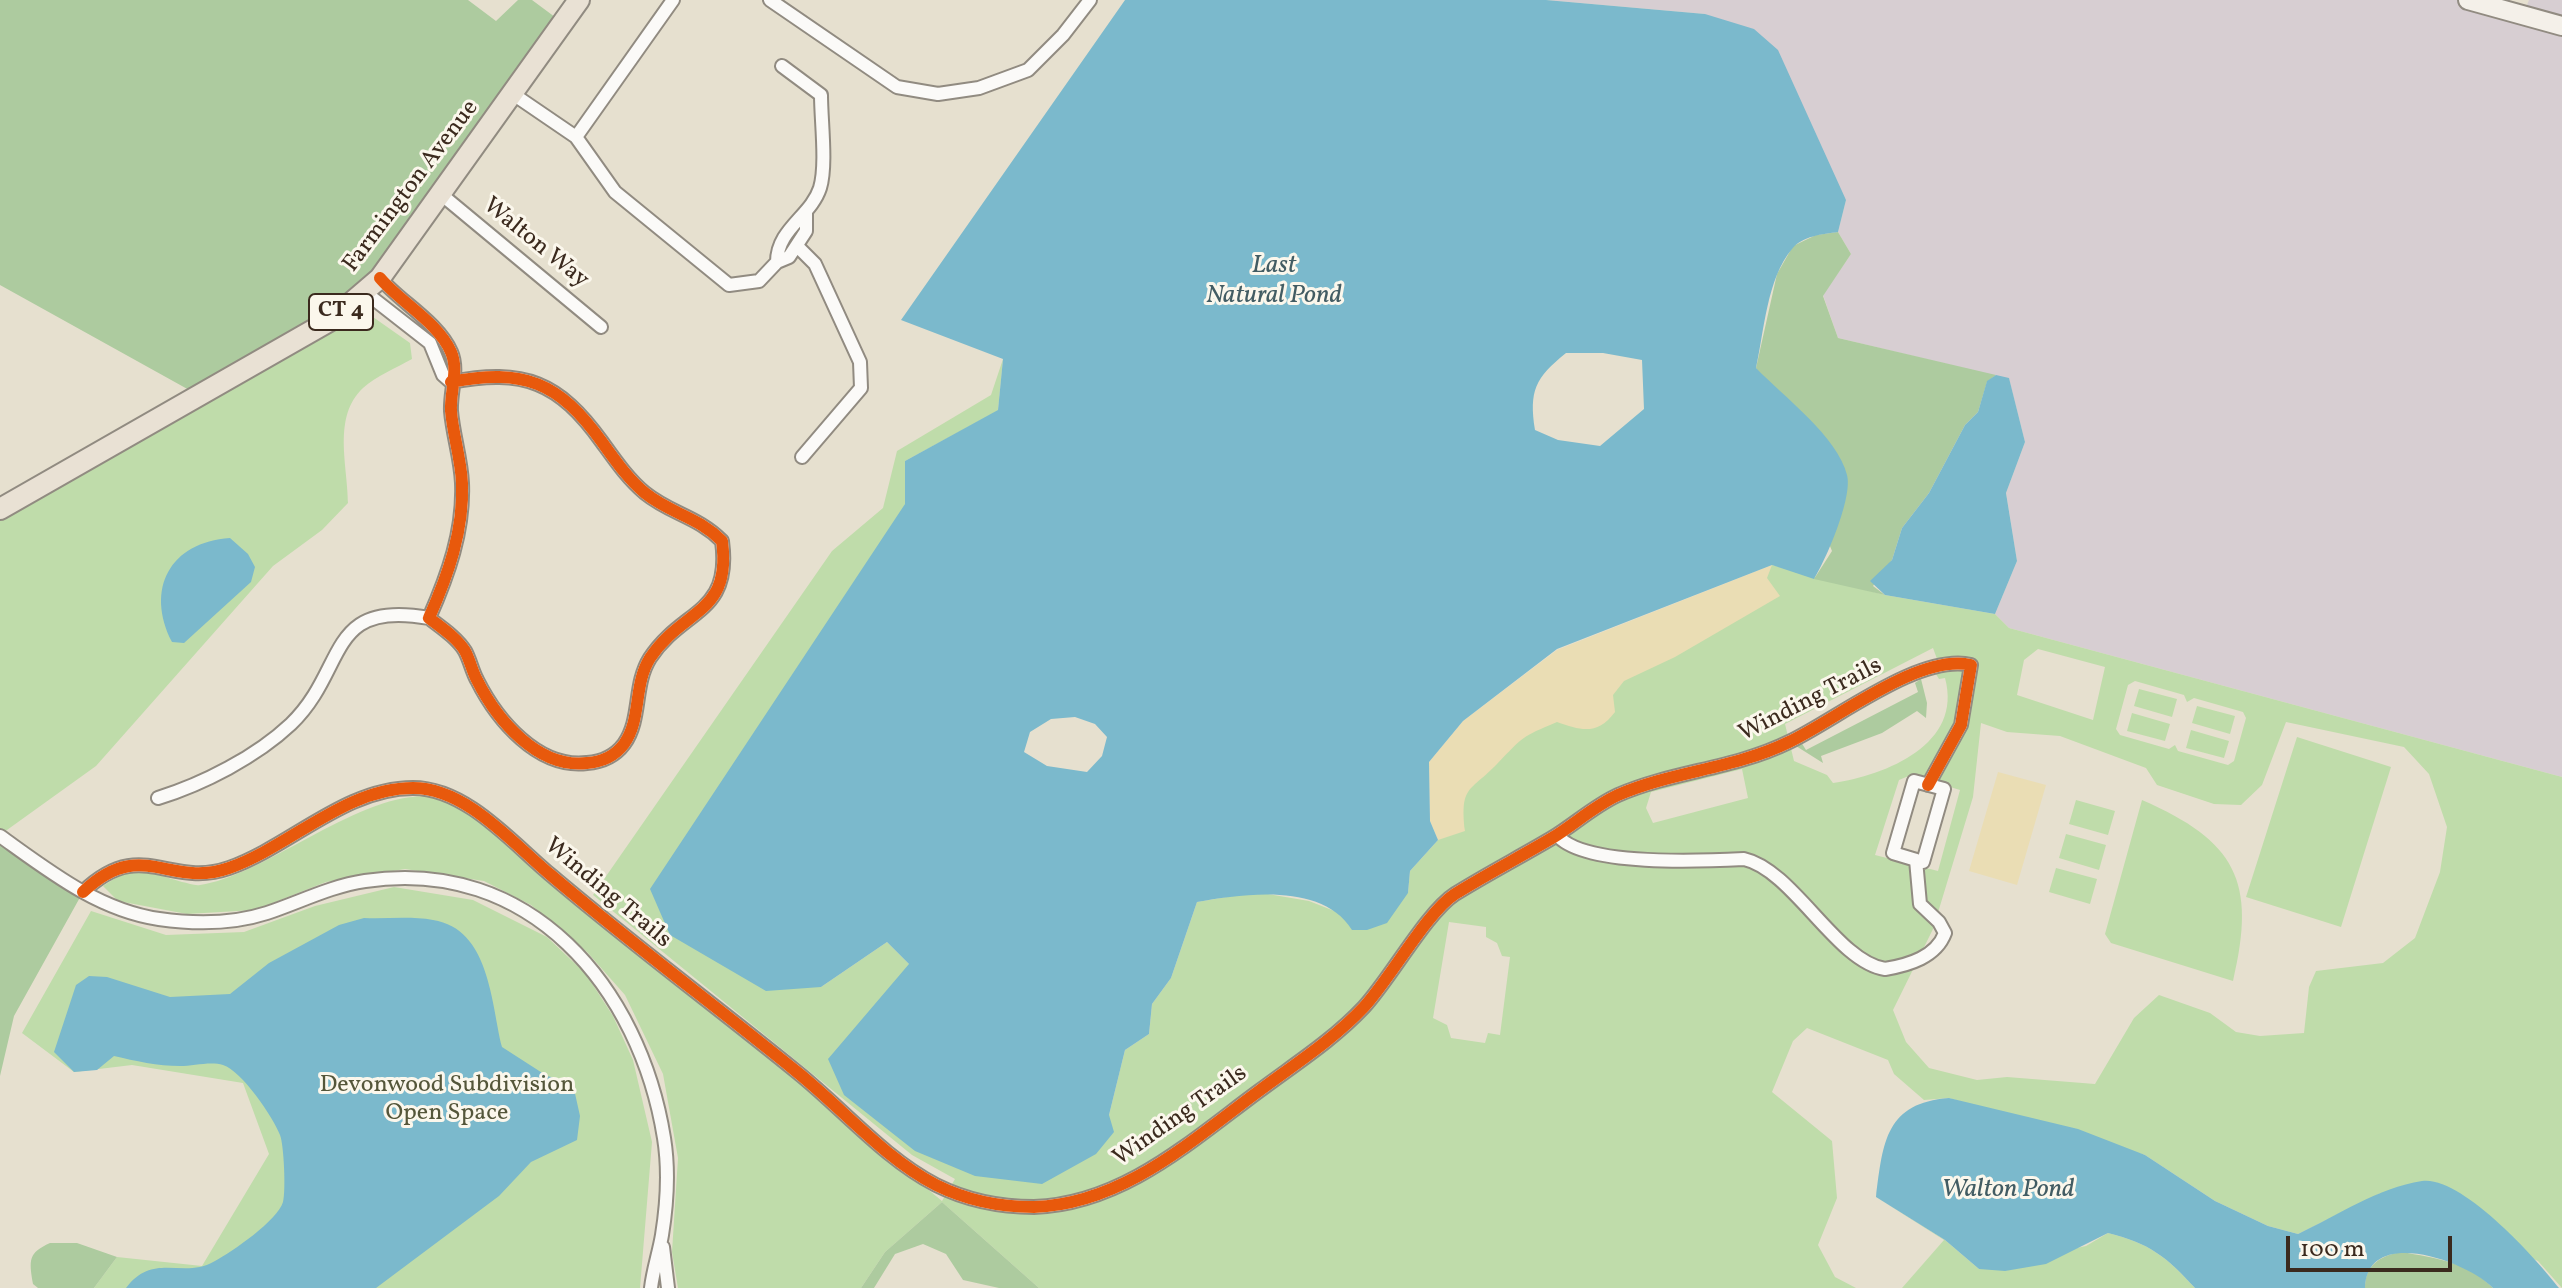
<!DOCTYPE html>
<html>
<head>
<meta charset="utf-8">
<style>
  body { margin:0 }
  #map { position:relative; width:2562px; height:1288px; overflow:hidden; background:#e6e0cf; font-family:Vollkorn,serif }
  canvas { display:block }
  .scale { position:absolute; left:2286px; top:1236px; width:166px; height:36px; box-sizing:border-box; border:4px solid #3b2a1e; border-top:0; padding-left:10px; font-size:24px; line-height:28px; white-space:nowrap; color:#3b2a1e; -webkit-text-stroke:6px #fbf7ec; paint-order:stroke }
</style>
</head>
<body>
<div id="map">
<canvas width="2562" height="1288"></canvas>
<div class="scale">100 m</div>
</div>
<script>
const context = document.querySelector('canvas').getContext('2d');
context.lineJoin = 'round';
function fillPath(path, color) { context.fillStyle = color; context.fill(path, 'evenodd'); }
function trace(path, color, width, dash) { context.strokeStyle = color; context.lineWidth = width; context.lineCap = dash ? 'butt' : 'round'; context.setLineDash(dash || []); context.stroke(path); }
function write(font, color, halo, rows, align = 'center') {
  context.font = font + ' Vollkorn,serif'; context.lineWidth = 6; context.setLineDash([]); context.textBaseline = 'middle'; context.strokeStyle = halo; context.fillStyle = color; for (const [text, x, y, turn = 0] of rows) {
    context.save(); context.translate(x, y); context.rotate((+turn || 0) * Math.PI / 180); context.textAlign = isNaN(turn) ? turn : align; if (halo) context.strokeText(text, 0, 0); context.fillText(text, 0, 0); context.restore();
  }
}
fillPath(new Path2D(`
  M1546,0H2480L2523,15L2529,0H2562V777L2009,628L1995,614L2017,561L2006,493L2025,442L2009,379L1838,338L1823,295L1851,254L1838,232L1846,200L1705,14Z`), '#d7ced2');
fillPath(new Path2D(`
  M353,303L410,343L412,359C396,368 376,376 363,388C332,417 348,466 348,503L322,530L273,566L96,766L0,835V509Z
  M1003,359L998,411L905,461V504L821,987L887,942L909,964L1109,1115L1125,1050L1149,1034L1152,1004L1171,978L1197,902L1256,892L1309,901L1342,914L1408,893L1410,871L1438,840L1429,762L1772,565L1885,595L1995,614L2009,628L2562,777V1288L2538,1261L2381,1193L2298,1234L2268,1226L2215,1201L2145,1155L1949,1098L1924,1100L1894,1074L1888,1060L1807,1028L1793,1041L1772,1092L1832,1141L1837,1198L1818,1245L1835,1277L1856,1288H1039L942,1202L885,1252L861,1288H678L672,1252L678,1158L663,1074L625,995L587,952L531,905L484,881L405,869L326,882L255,910L187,914L118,901L103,886C134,864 148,872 182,882C188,883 195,886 200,885C271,876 387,767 455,804C473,813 489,828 505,840L942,1201L955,1179L912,1155L593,895L832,551L883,508L897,451L991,395ZM1933,648L1940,667L1934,671L1939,679L1945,678C1963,744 1887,775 1833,783L1827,775L1794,761L1785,724ZM2038,649L2105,667L2093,720L2017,695L2024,660ZM2135,681L2184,695L2187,702L2194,698L2243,712L2246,718L2234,761L2228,765L2178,751L2175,745L2169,749L2120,735L2116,729L2128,685ZM2286,722L2404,747L2429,774L2447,827L2440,872L2415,938L2383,963L2316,971L2309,987L2304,1033L2260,1036L2236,1032L2210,1013L2159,995L2134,1018L2095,1084L2007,1077L1977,1080L1929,1068L1906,1042L1893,1010L1933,929L1973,797L1981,723L2007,732L2060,736L2146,768L2157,785L2214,804L2241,805L2262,785ZM1742,769L1748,798L1653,823L1646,808L1651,792ZM1911,775L1960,790L1938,871L1875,855L1899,780ZM1449,922L1486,927V937L1497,943L1502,956L1510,957L1500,1035L1488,1033L1485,1043L1451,1038L1447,1025L1433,1018Z
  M2139,689L2177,699L2172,717L2134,706Z
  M2197,706L2235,716L2230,734L2192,723Z
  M2132,713L2170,724L2165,741L2127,731Z
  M2191,730L2229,741L2224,758L2186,748Z
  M2297,737L2391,767L2341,927L2246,897Z
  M2076,800L2115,811L2108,835L2069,824Z
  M2142,800C2236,841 2257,881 2233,981L2111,943L2105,934Z
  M2066,834L2106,845L2099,870L2059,858Z
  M2056,868L2097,879L2090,904L2049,892Z
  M394,887L473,900L547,937L586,974L613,1016L633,1060L652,1142L640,1288H94L117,1257L202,1266L269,1154L243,1083L132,1065L74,1072L22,1033L91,911L166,935L244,932L315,906Z
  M1876,1197L1945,1240L1979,1269L2086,1246L2108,1233C2149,1243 2167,1257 2195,1288H1902L1944,1240Z`), '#bfdcaa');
fillPath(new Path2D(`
  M0,0H468L496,21L518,0H532L563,23L380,278L200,396L0,285Z
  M1838,232L1851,254L1823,296L1838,338L1996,375L1987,382L1978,412L1965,425L1929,493L1902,528L1892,560L1873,586L1885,595L1814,579L1832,551L1756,368L1777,274L1793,246L1816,235Z
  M1921,679L1927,703L1926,718L1917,711L1882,733L1821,756L1823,763L1796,746L1801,742L1806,750L1918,692L1915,683Z
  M0,836L83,892L14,1016L0,1076Z
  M942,1202L1039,1288H999L963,1280L946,1254L923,1244L895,1254L874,1288H861L885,1252Z
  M50,1243H77L117,1257L94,1288H38L33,1284C29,1260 28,1253 50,1243Z
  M2401,1252C2436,1258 2468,1262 2493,1288H2365C2365,1265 2380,1256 2401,1252Z`), '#adcb9f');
fillPath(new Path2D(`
  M1772,565L1767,578L1780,596L1675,657L1624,681L1613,695L1615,712C1598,735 1582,731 1557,722C1521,737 1523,737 1497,764C1470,792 1460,785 1465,831L1438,840L1430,821L1429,762L1463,721L1557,650Z
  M1998,772L2046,785L2017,885L1969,871Z`), '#eaddb4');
fillPath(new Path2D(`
  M1125,0H1546L1705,14L1754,29L1778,50L1846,200L1838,232C1823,234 1802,236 1792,249C1767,278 1764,332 1756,368C1783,396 1838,437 1847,475C1853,497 1826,560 1814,579L1772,565L1557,649L1463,721L1429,762L1430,821L1438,840L1410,871L1408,893L1387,923L1367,930H1352C1322,882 1244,894 1197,902L1171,978L1152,1004L1149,1034L1125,1050L1109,1115L1114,1132L1096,1154L1042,1184L975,1176L915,1151L844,1095L828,1059L909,964L887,942L821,987L766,991L670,935L650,889L905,504V461L998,410L1003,359L901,320ZM1566,353H1603L1642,360L1644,409L1600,446L1558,440L1535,430C1529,391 1535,378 1566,353ZM1075,717L1095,724L1107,737L1102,756L1087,772L1047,766L1024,752L1030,732L1051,719Z
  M1996,375L2009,378L2025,442L2006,493L2017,561L1995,614L1885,595L1870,581L1892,560L1902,528L1929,493L1965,425L1978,412L1987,381Z
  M230,538L248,554L255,567L251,582L184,643L172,642C145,589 170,542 230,538Z
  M364,918C387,919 411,916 433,920C490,929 491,1003 502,1047L547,1076L567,1081L574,1089L580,1116L577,1140L531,1162L499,1196L376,1288H126C154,1251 183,1280 215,1261C232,1252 278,1220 283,1202C286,1192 284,1145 280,1135C273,1117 242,1071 223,1065C211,1061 193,1066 180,1066C158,1066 135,1061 114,1056L97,1070L74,1072L54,1052L76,985L89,976L107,977L170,997L230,994L269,963L339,925Z
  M1949,1098L2078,1129L2145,1155L2215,1201L2268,1226L2298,1234C2338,1215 2378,1188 2422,1181C2461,1175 2537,1259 2559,1288H2493C2467,1261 2367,1225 2365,1288H2195C2167,1257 2149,1243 2108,1233L2046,1264L2005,1271L1979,1269L1945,1240L1876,1197C1883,1141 1886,1103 1949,1098Z`), '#7bb9cc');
const street = new Path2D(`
  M770,0L897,87L938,94L979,88L1028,70L1063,35L1090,0
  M513,94L576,137L615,192L729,285L759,281L777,262L789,257L806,231V212
  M576,137L673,0
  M442,195L601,327
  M797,246L815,264L860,362L861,388L802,457
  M777,262C777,229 811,216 820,188C827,165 821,121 821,95L782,66
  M380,278C400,302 438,322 451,352C459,370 450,391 451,411C453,435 461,459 462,483C464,531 448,575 429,618C442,628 457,638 465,651C470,660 472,671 477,680C497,720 538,769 587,763C601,762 615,756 624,744C642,719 633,685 650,658C683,608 732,615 722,541C697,516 671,514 645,493C628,479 615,460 602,442C559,382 524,368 451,382
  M366,293L430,343L443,375L451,382
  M1914,781L1944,789L1923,862L1893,853Z
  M158,798C203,784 256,757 291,724C348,669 325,599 429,618
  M1557,835C1583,867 1704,861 1744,859C1793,870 1837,962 1885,969C1909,965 1936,957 1945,933L1939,922L1920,904L1916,860
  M0,836C49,871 98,910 159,919C194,924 233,924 267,913C300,902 331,886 365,881C530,856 640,988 664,1138C669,1169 667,1204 662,1235C659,1253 653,1270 651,1288
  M83,892C141,836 169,889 229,868C291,846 345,788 413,788C467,788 513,844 552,876C632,944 716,1006 797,1072C843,1109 884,1158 936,1185C966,1200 1001,1207 1034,1207C1123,1204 1191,1141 1259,1091C1295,1064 1333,1040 1364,1007C1390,979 1427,912 1455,894C1487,874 1520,857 1552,838C1575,824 1594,806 1618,795C1673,771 1734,769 1789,742C1836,720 1919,653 1971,665L1961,725L1928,785
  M663,1247L668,1288`);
const secondary = new Path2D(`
  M2468,0L2562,26`);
const primary = new Path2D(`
  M0,509L331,320L380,278L579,0`);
trace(street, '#918b81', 16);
trace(secondary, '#918b81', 22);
trace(primary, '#918b81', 24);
trace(street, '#fbfaf8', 12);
trace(secondary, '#f4f0e9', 18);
trace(primary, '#e9e1d4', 20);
trace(new Path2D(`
  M380,278C400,302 438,322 451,352C459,370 450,391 451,411C453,435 461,459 462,483C464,531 448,575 429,618C442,628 457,638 465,651C470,660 472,671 477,680C497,720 538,769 587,763C601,762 615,756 624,744C642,719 633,685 650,658C683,608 732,615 722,541C697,516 671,514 645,493C628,479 615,460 602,442C559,382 524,368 451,382
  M83,892C141,836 169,889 229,868C291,846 345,788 413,788C467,788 513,844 552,876C632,944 716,1006 797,1072C843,1109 884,1158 936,1185C966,1200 1001,1207 1034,1207C1123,1204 1191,1141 1259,1091C1295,1064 1333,1040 1364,1007C1390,979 1427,912 1455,894C1487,874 1520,857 1552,838C1575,824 1594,806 1618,795C1673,771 1734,769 1789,742C1836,720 1919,653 1971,665L1961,725L1928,785`), '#e8590c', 12);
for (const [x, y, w] of [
  [341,312,64]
]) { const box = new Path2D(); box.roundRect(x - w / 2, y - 18, w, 36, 6); context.fillStyle = '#fbf7ec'; context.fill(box); trace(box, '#3b2a1e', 2); }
write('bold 22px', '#3b2a1e', null, [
  ["CT 4",341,312]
]);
write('24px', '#3b2a1e', '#fbf7ec', [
  ["Farmington Avenue",412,187,-53],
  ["Walton Way",535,244,39],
  ["Winding Trails",1811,701,-27],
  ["Winding Trails",607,894,40],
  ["Winding Trails",1181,1117,-35]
]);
write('24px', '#54563a', '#fbf7ec', [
  ["Devonwood Subdivision",447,1087],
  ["Open Space",447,1115]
]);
write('italic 26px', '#425c63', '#fbf7ec', [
  ["Last",1274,267],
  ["Natural Pond",1274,297],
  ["Walton Pond",2008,1191]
]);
</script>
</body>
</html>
